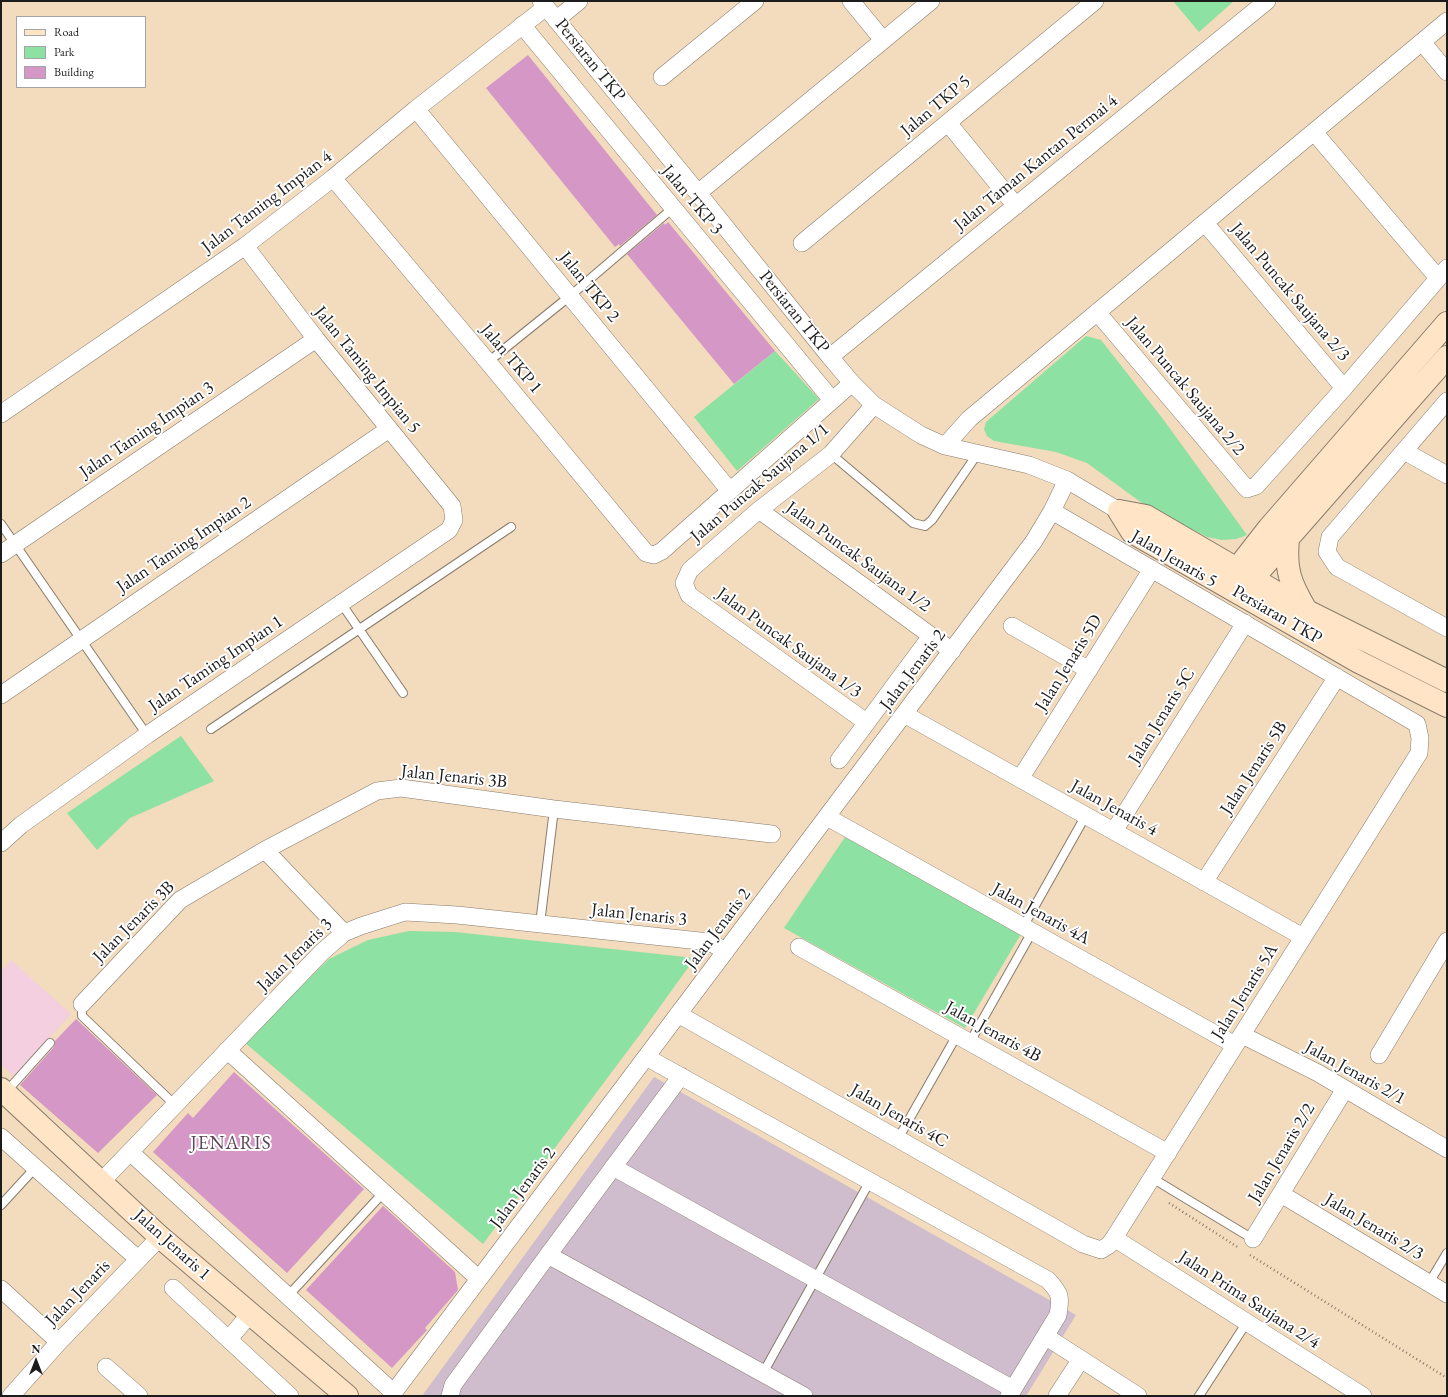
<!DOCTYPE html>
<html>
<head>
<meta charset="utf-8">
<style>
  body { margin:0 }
  #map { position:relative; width:1448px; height:1397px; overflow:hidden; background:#f3dbbd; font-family:"EB Garamond",serif }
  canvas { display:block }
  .frame { position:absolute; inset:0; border:2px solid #1c1c1c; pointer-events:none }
  .legend { position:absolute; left:16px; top:16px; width:130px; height:72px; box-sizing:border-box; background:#fff; border:1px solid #a4a4a4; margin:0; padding:5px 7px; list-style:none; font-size:12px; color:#1c1c1c }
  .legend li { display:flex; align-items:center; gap:8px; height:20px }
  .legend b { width:20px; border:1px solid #a4a4a4 }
  .north { position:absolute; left:16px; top:1341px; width:40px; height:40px; -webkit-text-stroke:3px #fff; paint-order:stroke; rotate:0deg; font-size:11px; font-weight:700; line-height:16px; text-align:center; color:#1c1c1c }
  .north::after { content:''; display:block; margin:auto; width:14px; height:18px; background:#1c1c1c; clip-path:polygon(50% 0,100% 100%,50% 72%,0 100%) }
</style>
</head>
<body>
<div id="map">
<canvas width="1448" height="1397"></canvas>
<div class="frame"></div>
<ul class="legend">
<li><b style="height:5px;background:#ffe4c6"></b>Road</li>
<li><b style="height:11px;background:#8de1a2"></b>Park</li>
<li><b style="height:11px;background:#d597c5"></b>Building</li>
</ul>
<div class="north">N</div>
</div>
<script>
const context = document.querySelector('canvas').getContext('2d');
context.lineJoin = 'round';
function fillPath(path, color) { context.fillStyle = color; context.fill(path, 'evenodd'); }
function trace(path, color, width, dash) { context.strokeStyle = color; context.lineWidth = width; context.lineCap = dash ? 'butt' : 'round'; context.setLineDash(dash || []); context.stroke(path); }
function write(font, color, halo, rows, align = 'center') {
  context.font = font + ' "EB Garamond",serif'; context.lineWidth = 4; context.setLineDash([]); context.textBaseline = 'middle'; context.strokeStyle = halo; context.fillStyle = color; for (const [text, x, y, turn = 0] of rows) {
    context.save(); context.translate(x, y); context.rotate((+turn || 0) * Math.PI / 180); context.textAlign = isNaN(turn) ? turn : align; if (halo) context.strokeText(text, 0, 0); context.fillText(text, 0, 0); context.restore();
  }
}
fillPath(new Path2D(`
  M11,960L71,1014L15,1077L1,1065V971Z`), '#f3cfdf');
fillPath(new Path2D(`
  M654,1077L1076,1315L1026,1396H422Z`), '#cfbdce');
fillPath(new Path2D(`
  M1173,1H1234L1199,32Z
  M1086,336L1101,340L1163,419L1247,535L1236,539L1222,540L1207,537L1142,503L1087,463L1056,452L994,441L987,436L984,429L986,422Z
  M775,351L819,399L737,471L694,417Z
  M181,736L214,781L130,818L97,850L67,813Z
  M845,837L1021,934L965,1028L784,928Z
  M409,931L455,932L695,958L641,1033L483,1244L244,1042L329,959L368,940Z`), '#8de1a2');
fillPath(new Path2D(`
  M528,55L657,215L620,246L619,244L615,247L486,88Z
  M668,222L775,351L734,384L627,254L664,223L665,225Z
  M76,1019L157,1095L98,1153L20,1085L54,1047L55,1041Z
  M234,1072L364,1189L287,1273L153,1152L188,1113L193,1118Z
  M383,1206L455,1272L458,1290L425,1328L427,1330L392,1368L306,1290Z`), '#d597c5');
const lane = new Path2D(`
  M488,362L570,296L673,208
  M831,454L913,523L925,526L932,520L978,453
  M1,524L147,735
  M341,603L403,693
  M211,729L511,527
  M540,924L554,809
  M1023,927L1086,815
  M82,1004V1016L175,1105
  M970,1042L1032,932
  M6,1092L50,1043
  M898,1139L957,1035
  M1152,1178L1253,1239
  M1,1205L35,1168
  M1429,1283L1447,1253
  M287,1297L383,1193
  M763,1373L870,1181
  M1199,1396L1247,1322`);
const street = new Path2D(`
  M541,1L698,193L830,357L852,383L874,405L921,435L945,446L1029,465L1067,480L1119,511
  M851,1L883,40
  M556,20L579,1
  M522,25L832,400
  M1422,42L1447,72
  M662,77L755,1
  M416,109L730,491
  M948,123L1016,206
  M1314,132L1438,278
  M333,178L488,362L646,553L654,555L662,551L852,383
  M698,193L931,1
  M1205,223L1344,388
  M802,243L1095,1
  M1097,312L1247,489L1256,486L1344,388L1447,268
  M830,357L1267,1
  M1447,401L1330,537L1327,552L1337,567L1447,628
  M1,414L245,246L333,178L416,109L546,7
  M945,446L969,419L1447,21
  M1404,451L1447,475
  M759,510L952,651
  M1,554L316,339
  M1012,626L1089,670
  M1,695L389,429
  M904,714L1303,937
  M866,722L689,595L684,583L690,570L759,510L831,454L874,405
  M839,760L931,636
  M1020,779L1152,569
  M827,817L1235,1045
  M1114,831L1245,623
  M1,843L21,825L147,735L449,530L454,520L452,506L316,339L245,246
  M265,850L344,933
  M1204,882L1337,677
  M799,947L1168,1153
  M82,1004L180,900L265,850L377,791L401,788L554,809L772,834
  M678,1014L1083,1244L1101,1250L1109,1245L1114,1238L1419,753L1420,738L1417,724L1052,511
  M1242,1035L1318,1073L1447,1149
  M227,1050L479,1279
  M1379,1055L1447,941
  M646,1057L1048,1280C1061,1294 1061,1297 1058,1315L1009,1396
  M1,1137L138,1259
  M130,1152L394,1393
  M613,1167L1013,1389
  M102,1181L322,952L344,933L361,926L405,912L457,915L709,942L726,951
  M1281,1194L1447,1294
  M1114,1238L1363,1396
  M1253,1239L1345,1089
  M548,1255L804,1396
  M173,1288L290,1396
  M1,1289L59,1342
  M1045,1336L1138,1396
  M229,1339L250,1314
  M106,1367L139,1396
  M11,1396L59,1342L160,1237
  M391,1396L1034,541L1052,511L1067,480
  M450,1396L453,1385L548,1255L681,1076
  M1057,1396L1081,1359`);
const secondary = new Path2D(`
  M1119,511L1132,532L1359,662L1447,706
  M1119,511L1146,516L1237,569L1307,611L1447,681
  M1288,538C1285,570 1290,583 1306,610
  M1236,584L1237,569L1269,528L1447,323
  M1240,587L1253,578L1447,357
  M1,1089L160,1237L347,1396`);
trace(lane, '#887c6c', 10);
trace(street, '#887c6c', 18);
trace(secondary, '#887c6c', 24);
trace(new Path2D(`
  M1169,1203L1239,1248
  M1250,1255L1447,1378`), '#887c6c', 2.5, [1, 3]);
trace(lane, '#fff', 8);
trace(street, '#fff', 17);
trace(secondary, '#ffe4c6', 22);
write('18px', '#1c1c1c', '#fff', [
  ["Persiaran TKP",590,60,51],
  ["Jalan TKP 5",936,106,-40],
  ["Jalan Taman Kantan Permai 4",1036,163,-39],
  ["Jalan TKP 3",692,200,50],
  ["Jalan Taming Impian 4",267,202,-37],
  ["Jalan TKP 2",589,287,51],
  ["Jalan Puncak Saujana 2/3",1290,292,50],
  ["Persiaran TKP",794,312,51],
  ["Jalan TKP 1",511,359,50],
  ["Jalan Taming Impian 5",367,370,51],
  ["Jalan Puncak Saujana 2/2",1185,386,50],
  ["Jalan Taming Impian 3",147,430,-34],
  ["Jalan Puncak Saujana 1/1",760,483,-40],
  ["Jalan Taming Impian 2",184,545,-34],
  ["Jalan Puncak Saujana 1/2",858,557,36],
  ["Jalan Jenaris 5",1174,559,30],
  ["Persiaran TKP",1277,615,30],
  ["Jalan Puncak Saujana 1/3",789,643,36],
  ["Jalan Jenaris 5D",1069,663,-58],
  ["Jalan Taming Impian 1",216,664,-34],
  ["Jalan Jenaris 2",913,670,-53],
  ["Jalan Jenaris 5C",1162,716,-58],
  ["Jalan Jenaris 5B",1254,768,-57],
  ["Jalan Jenaris 3B",454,777,6],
  ["Jalan Jenaris 4",1114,808,29],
  ["Jalan Jenaris 4A",1041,914,29],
  ["Jalan Jenaris 3",639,915,6],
  ["Jalan Jenaris 3B",134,922,-45],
  ["Jalan Jenaris 2",718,929,-53],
  ["Jalan Jenaris 3",295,955,-44],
  ["Jalan Jenaris 5A",1245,992,-58],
  ["Jalan Jenaris 4B",993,1032,29],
  ["Jalan Jenaris 2/1",1355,1073,29],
  ["Jalan Jenaris 4C",899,1116,30],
  ["Jalan Jenaris 2/2",1282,1153,-59],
  ["Jalan Jenaris 2",523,1188,-53],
  ["Jalan Jenaris 2/3",1374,1227,31],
  ["Jalan Jenaris 1",172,1245,42],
  ["Jalan Jenaris",78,1293,-46],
  ["Jalan Prima Saujana 2/4",1249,1300,33]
]);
context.letterSpacing = '1px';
write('19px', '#5d4757', '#fff', [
  ["JENARIS",231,1144]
]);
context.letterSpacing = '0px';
</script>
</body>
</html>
